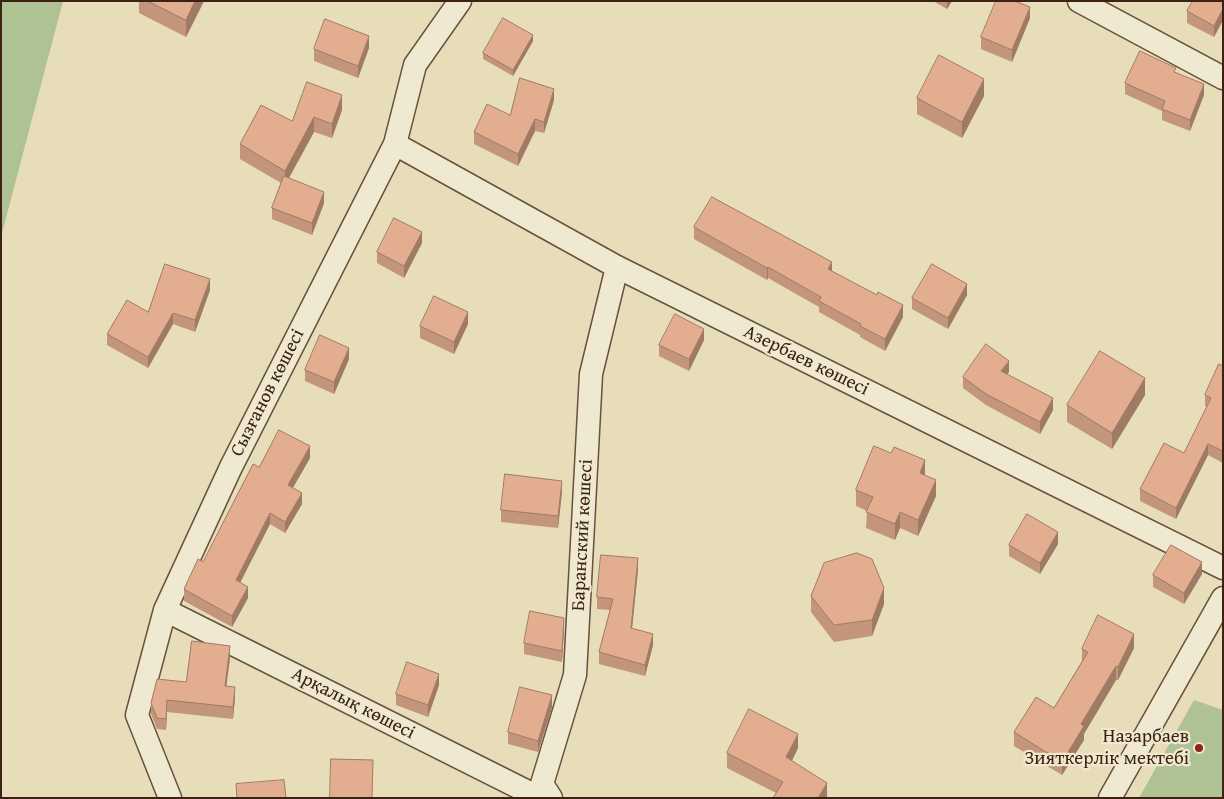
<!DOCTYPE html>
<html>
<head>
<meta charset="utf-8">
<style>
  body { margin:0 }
  #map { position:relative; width:1224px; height:799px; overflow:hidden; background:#e8ddb9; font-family:"Gentium Book Plus",serif }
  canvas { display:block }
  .frame { position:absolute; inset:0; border:2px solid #3d2213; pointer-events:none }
</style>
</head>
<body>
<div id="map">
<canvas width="1224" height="799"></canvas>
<div class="frame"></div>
</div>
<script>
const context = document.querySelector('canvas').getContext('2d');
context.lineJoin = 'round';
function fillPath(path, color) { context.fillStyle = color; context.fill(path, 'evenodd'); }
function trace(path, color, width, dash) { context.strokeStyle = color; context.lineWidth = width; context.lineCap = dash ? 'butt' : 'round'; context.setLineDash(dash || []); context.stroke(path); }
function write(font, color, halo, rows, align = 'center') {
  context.font = font + ' "Gentium Book Plus",serif'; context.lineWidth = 4.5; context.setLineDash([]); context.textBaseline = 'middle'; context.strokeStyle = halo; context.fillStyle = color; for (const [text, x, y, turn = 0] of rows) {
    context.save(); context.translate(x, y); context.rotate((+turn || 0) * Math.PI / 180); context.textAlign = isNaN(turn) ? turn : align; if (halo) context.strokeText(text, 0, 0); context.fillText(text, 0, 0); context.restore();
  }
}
fillPath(new Path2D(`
  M1,1H63L1,237Z
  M1194,700L1223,710V798H1139Z`), '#afc294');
const minor = new Path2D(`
  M1079,1L1223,78
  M395,144L617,267L1223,568
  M165,610L540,798
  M170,798L137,715L165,610L231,467L395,144L415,65L460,1
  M551,798L542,784L575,675L591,374L617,267
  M1110,798L1223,598`);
trace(minor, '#68513c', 25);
trace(minor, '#f0e9d2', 22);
fillPath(new Path2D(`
  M139,1H204L186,37L139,13Z
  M933,1H952L947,9Z
  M1223,1V20L1214,37L1187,23V11Z
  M1030,18L1012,62L981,49V37Z
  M533,41L513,76L483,59V53Z
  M369,48L358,78L314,61V49Z
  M1176,72L1204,95L1190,131L1162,120V111L1125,94V83Z
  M984,96L962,138L917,114V98Z
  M554,100L544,133L535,131L518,166L474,144V132L510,115Z
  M342,110L332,138L314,132L289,178L324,203L312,235L272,219V208L281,183L240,159V144L292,121Z
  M694,227L832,271L903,317L885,351L860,337V335L819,312V307L768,278L767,280L694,239Z
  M422,243L404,278L377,263V252Z
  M210,290L195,332L173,324L148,368L107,345V334L148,312Z
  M967,295L948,329L912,309V298Z
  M468,324L454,354L420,338V326Z
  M704,340L689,371L659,356V345Z
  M349,359L334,394L305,381V370Z
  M1223,366V463L1208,455L1176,519L1140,501V489L1184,453L1207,407L1205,406V395Z
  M1009,372L1007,374L1053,410L1040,434L986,405L963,388V377Z
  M1145,395L1112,449L1067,422V405Z
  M310,458L293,488L302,504L285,533L270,524L240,582L248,598L232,627L184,601V589L203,562Z
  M925,475L936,496L918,536L900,528L895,540L866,528L867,511L856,506V490Z
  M562,492L558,528L501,522V510Z
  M1058,544L1040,574L1009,556V545Z
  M638,570L632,628L653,645L645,676L599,664V652L610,610L597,609V597Z
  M1202,574L1184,604L1153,587V575Z
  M811,596L884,604L872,636L834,642L811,612Z
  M564,629L562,662L524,654V643Z
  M1134,648L1118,680H1116L1084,734V740L1062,775L1014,746V732L1054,708L1082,661V649Z
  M230,658L226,686L235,698L233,719L167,712L166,730L157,729L151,714V703L186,682Z
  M439,685L428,717L396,705V694Z
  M552,707L538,752L508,744V732Z
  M798,748L792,761L827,798L776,793L727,768V753Z`), '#c3967c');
fillPath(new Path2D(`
  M195,1H204L186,37V20Z
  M947,1H952L947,9Z
  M1030,7V18L1012,62V50Z
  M1223,9V20L1214,37V26Z
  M533,35V41L513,76V70Z
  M369,36V48L358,78V66Z
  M984,79V96L962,138V122Z
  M1204,84V95L1190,131V120Z
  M554,89V100L544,133V122Z
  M342,95V110L332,138V124Z
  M314,117V132L285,185V171Z
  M535,119V131L518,166V154Z
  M324,192V203L312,235V223Z
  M422,232V243L404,278V266Z
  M832,262V274L828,269Z
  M768,267V278L767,280V268Z
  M210,279V290L195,332V320Z
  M967,284V295L948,329V318Z
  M903,305V317L885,351V339Z
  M468,312V324L454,354V342Z
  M173,313V324L148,368V357Z
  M704,329V340L689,371V359Z
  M349,348V359L334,394V382Z
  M1009,361V372L1001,382V371Z
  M1145,378V395L1112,449V433Z
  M1053,398V410L1040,434V422Z
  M1208,444V455L1176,519V508Z
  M310,446V458L288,496V485Z
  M925,460V477L920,473Z
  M936,480V496L918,536V520Z
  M562,481V492L558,528V516Z
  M302,493V504L285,533V522Z
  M900,512V528L895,540V524Z
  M270,513V524L236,591V580Z
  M1058,532V544L1040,574V563Z
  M638,558V570L631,639V628Z
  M1202,562V574L1184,604V593Z
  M248,587V598L232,627V616Z
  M884,588V604L872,636V620Z
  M564,618V629L562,662V651Z
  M653,634V645L645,676V665Z
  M1134,634V648L1118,680V667Z
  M230,646V658L225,697V686Z
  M1116,666V680L1084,734V740L1062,775V762L1081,724Z
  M439,674V685L428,717V705Z
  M235,687V698L233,719V707Z
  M552,695V707L538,752V741Z
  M167,700V712L166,730V719Z
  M798,734V748L786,772V757Z
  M827,783V798H818Z`), '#9f7a65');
const building = new Path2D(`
  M148,1H195L186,20Z
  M996,1H1015L1030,7L1012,50L981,37Z
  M1193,1H1223V9L1214,26L1187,11Z
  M503,18L533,35L513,70L483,53Z
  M325,19L369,36L358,66L314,49Z
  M1140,51L1176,68L1174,72L1204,84L1190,120L1162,109L1165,101L1125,83Z
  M939,55L984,79L962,122L917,98Z
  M520,78L554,89L544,122L535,119L518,154L474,132L487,104L510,115Z
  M307,82L342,95L332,124L314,117L285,171L240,144L261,105L292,121Z
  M284,176L324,192L312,223L272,208Z
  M712,197L832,262L828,269L877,295L878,292L903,305L885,339L860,326L861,324L819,301L821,297L768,267L767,268L694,227Z
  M394,218L422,232L404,266L377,252Z
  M165,264L210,279L195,320L173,313L148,357L107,334L127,300L148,312Z
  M932,264L967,284L948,318L912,298Z
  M434,296L468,312L454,342L420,326Z
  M675,314L704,329L689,359L659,345Z
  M320,335L349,348L334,382L305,370Z
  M986,344L1009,361L1001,371L1053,398L1040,422L986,394L963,377Z
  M1100,351L1145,378L1112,433L1067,405Z
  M1219,364L1223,366V451L1208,444L1176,508L1140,489L1164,443L1184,453L1211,398L1205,395Z
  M279,430L310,446L288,485L302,493L285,522L270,513L236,580L248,587L232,616L184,589L198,559L203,562L253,464L259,467Z
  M874,446L891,453L894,447L925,460L920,473L936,480L918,520L900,512L895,524L866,512L873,497L856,490Z
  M505,474L562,481L558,516L501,510Z
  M1027,514L1058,532L1040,563L1009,545Z
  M1171,545L1202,562L1184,593L1153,575Z
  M857,553L872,559L884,588L872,620L834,625L811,596L824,563Z
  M601,555L638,558L631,628L653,634L645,665L599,652L613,599L597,597Z
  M530,611L564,618L562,651L524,643Z
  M1098,615L1134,634L1118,667L1116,666L1081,724L1084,726L1062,762L1014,732L1036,697L1054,708L1088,652L1082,649Z
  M192,641L230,646L225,686L235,687L233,707L167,700L166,719L157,718L151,703L157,679L186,682Z
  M407,662L439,674L428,705L396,694Z
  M520,687L552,695L538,741L508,732Z
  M749,709L798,734L786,757L827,783L818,798H773L783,782L727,753Z
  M331,759L373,760L372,798H330Z
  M284,780L286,798H237L236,784Z`);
fillPath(building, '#e3ae90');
trace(building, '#9f7a65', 1);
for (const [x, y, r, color] of [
  [1199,748,5,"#8f2418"]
]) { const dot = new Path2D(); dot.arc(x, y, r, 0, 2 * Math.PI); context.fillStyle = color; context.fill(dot); trace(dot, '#f0e9d2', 2); }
write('19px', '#3d2213', '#f0e9d2', [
  ["Азербаев көшесі",806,361,26],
  ["Сызғанов көшесі",268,393,-63],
  ["Баранский көшесі",583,535,-87],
  ["Арқалық көшесі",353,704,27]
]);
write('19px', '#3d2213', '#f0e9d2', [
  ["Назарбаев",1189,737],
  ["Зияткерлік мектебі",1189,759]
], 'right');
</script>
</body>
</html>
